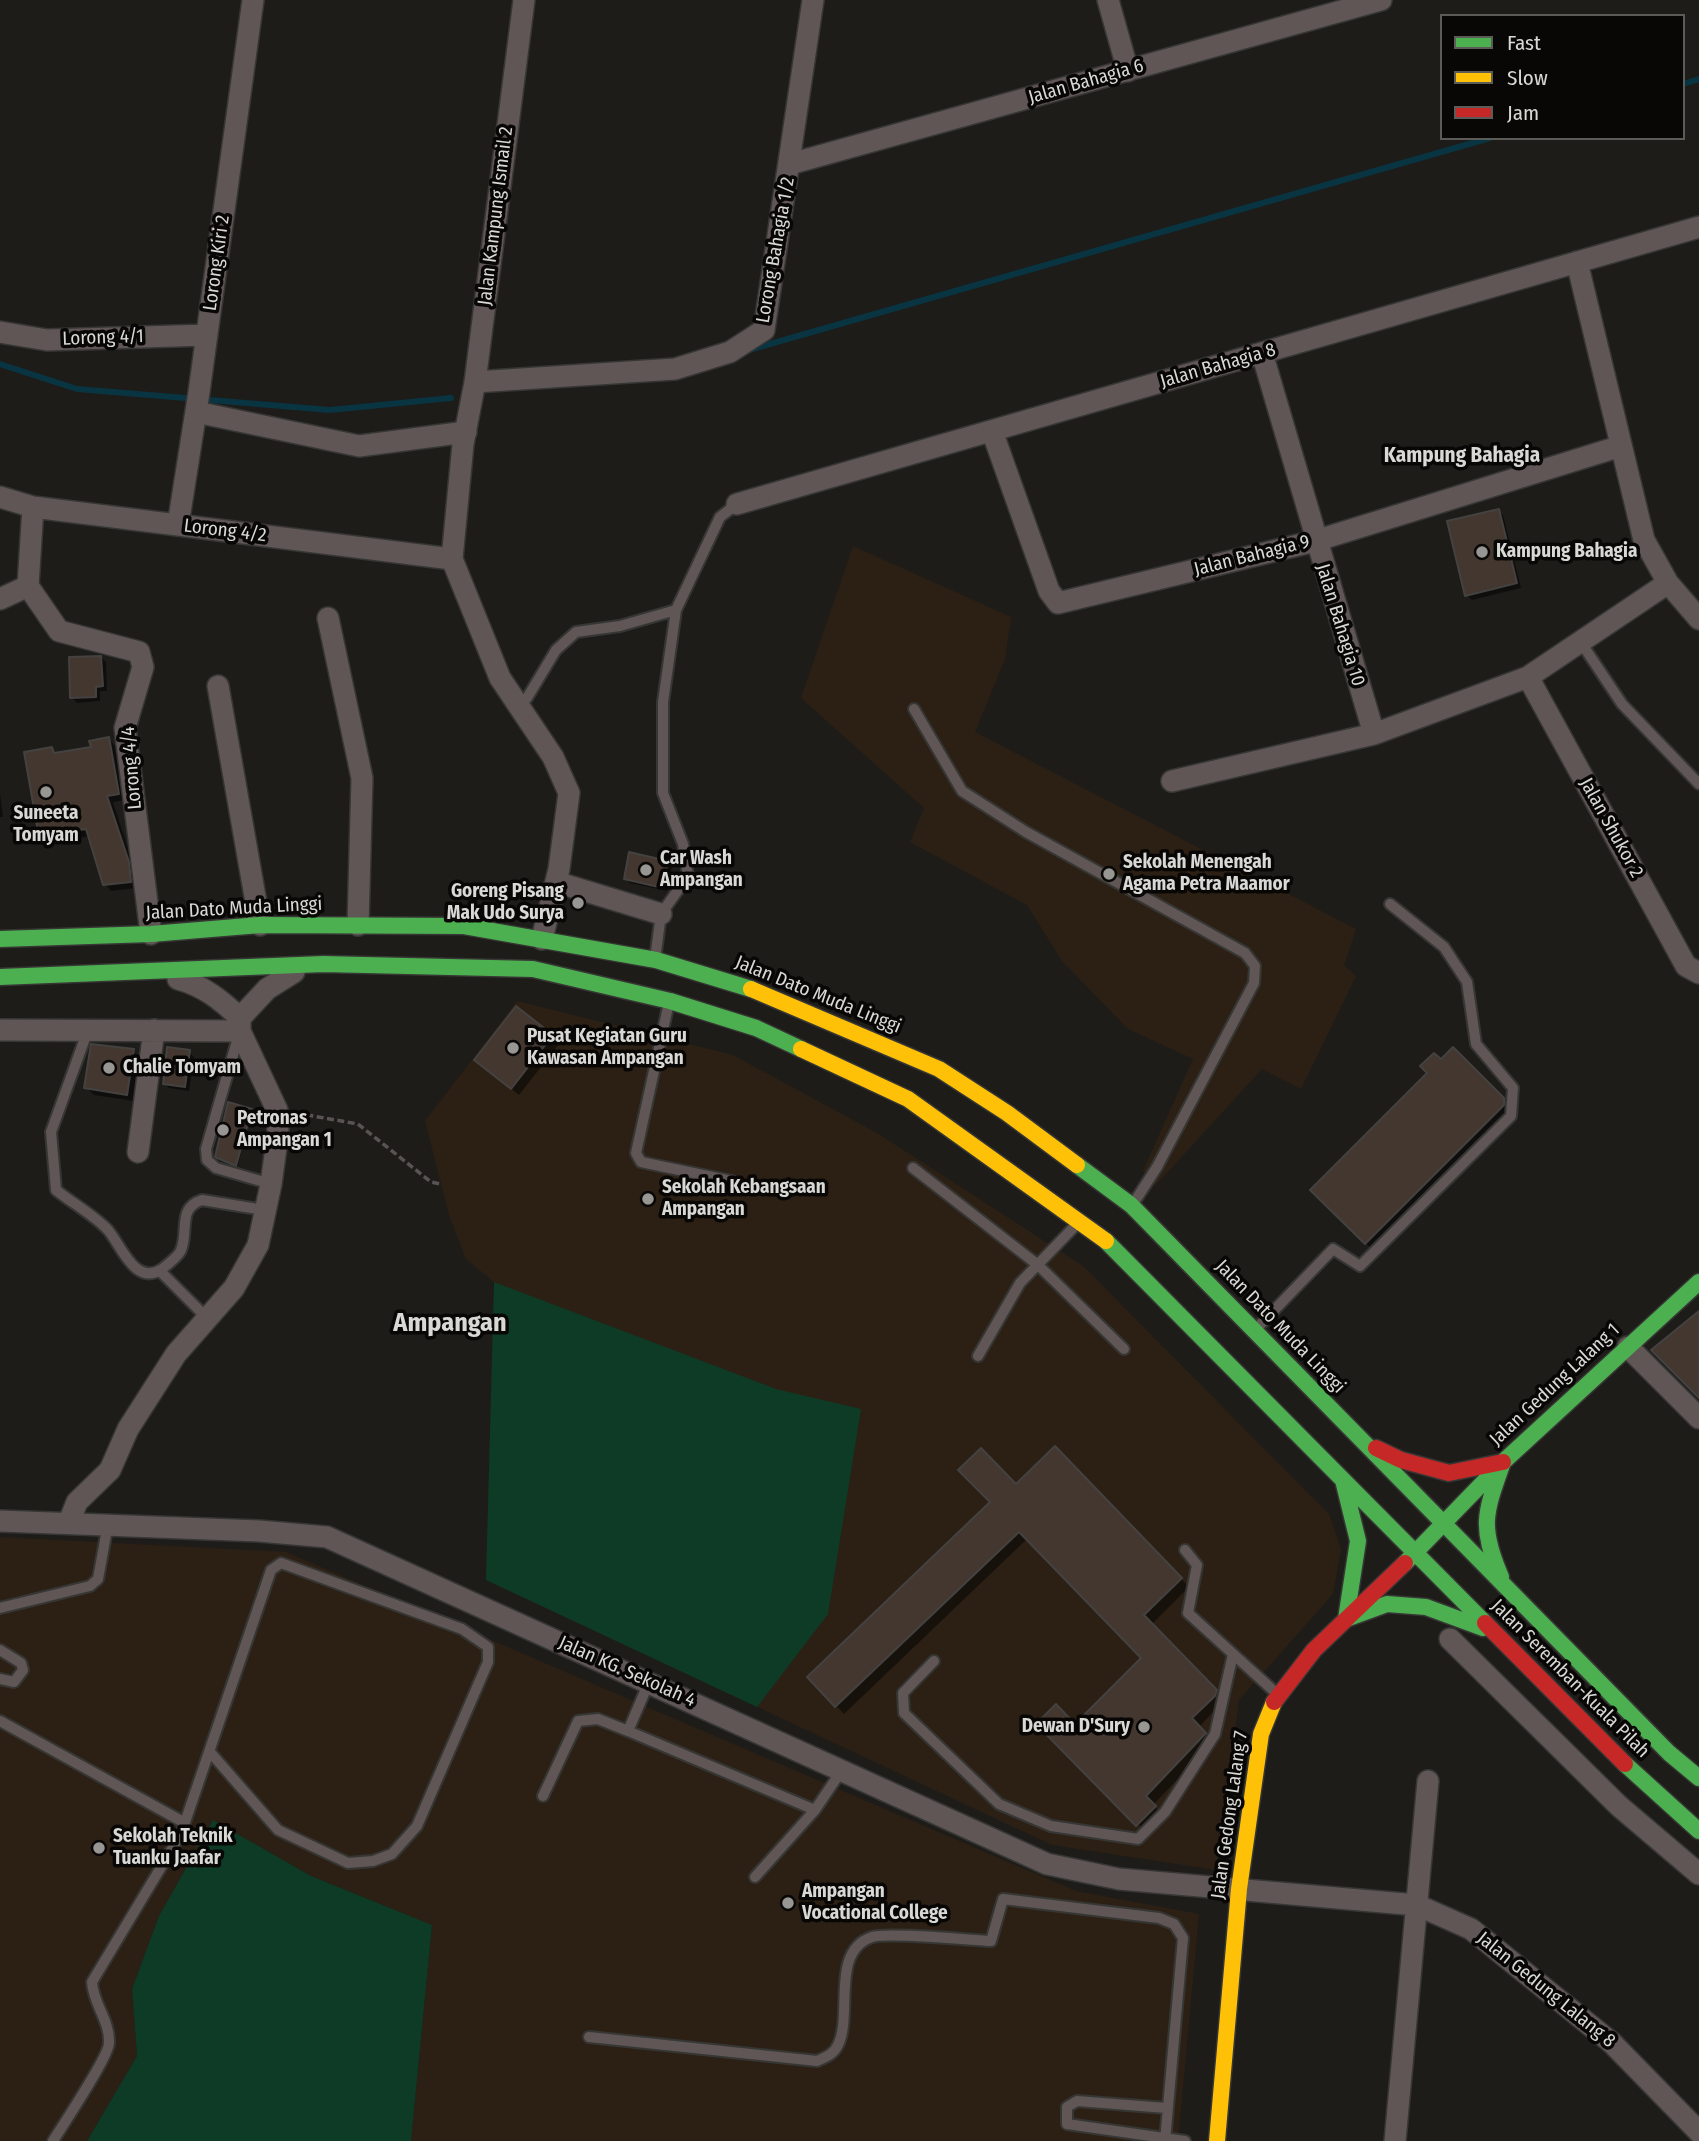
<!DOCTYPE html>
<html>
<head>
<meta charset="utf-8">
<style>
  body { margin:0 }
  #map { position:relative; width:1699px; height:2141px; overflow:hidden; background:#1d1c19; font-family:"Fira Sans Condensed",sans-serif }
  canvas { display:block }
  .legend { position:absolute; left:1440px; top:14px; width:245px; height:126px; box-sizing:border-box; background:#080706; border:2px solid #5b5b58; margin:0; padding:9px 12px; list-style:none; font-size:21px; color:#d8d8d4 }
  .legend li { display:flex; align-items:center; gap:14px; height:35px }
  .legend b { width:35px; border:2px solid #5b5b58 }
</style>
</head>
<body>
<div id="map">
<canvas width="1699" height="2141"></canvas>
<ul class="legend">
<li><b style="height:9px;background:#4caf50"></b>Fast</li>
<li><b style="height:9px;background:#ffc107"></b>Slow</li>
<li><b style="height:9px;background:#c62828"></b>Jam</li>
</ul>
</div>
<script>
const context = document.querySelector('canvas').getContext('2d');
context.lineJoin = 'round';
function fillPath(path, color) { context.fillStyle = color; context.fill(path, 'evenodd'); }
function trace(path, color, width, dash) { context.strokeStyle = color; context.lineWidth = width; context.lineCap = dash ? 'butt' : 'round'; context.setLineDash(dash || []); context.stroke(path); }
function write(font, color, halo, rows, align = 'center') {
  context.font = font + ' "Fira Sans Condensed",sans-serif'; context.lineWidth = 7; context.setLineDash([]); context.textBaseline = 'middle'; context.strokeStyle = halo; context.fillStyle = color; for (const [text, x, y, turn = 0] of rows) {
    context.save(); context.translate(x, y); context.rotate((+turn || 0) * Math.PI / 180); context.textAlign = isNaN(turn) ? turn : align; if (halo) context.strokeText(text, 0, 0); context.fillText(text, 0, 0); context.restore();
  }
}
fillPath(new Path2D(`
  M853,546L1011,617L1005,659L975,732L1356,929L1344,965L1356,976L1301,1089L1262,1069L1155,1186L1143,1171L1193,1059L1128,1029L1062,961L1027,905L910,842L924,808L801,698Z
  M517,1001L733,1055L877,1133L1083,1266L1329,1514L1341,1549L1333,1594L1239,1700L1216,1870L1052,1845L486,1580L494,1282L466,1259L449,1215L425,1121Z
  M0,1537L286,1552L1076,1891L1199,1914L1178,2141H411L432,1925L311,1876L213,1820L159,1916L132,1989L137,2056L87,2141H0Z`), '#2c2015');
fillPath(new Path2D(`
  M494,1282L776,1389L861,1409L828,1614L757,1707L486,1580Z
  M213,1820L311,1876L432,1925L411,2141H87L137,2056L132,1989L159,1916Z`), '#0d3b26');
fillPath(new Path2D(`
  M1498,511L1503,515L1521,588L1472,600L1467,595Z
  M101,657L106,662L107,691H100V701L77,703L72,698Z
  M109,739L115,746L125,800L113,802L135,871L137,888L111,891L105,884L90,836L47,843L40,836L52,749L57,755L93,749Z
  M0,793L3,817H0Z
  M667,862L672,867L667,891L630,883L625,878Z
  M551,1036L559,1044L519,1095L476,1060Z
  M1453,1049L1514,1110L1376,1253L1312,1190Z
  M133,1051L141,1059L134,1101L94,1095L86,1087Z
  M189,1052L194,1057L189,1091L169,1088L164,1083Z
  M251,1111L238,1166L219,1158Z
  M1055,1448L1189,1587L1151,1625L1224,1700L1199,1727L1213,1742L1153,1805L1163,1815L1146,1832L1038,1724L1075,1726L1144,1658L1028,1538L844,1714L809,1677Z`), '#0007');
trace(new Path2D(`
  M1683,84L1699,79
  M749,350L1490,138
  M0,364L77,389L330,410L451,398`), '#093442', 6);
const building = new Path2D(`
  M1499,509L1517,583L1465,596L1447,521Z
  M101,656L103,686L96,687V697L70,698L69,657Z
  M109,737L119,794L107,796L129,862L131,882L103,885L86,829L39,837L24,752L52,747L54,753L91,747L89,741Z
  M629,852L668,861L663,888L624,879Z
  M516,1006L553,1035L511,1089L474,1060Z
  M91,1044L134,1049L127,1095L84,1088Z
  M167,1047L190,1050L185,1087L163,1084Z
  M1453,1047L1504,1098V1105L1365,1244L1310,1190L1427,1073L1420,1066L1434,1053L1441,1059Z
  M228,1102L252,1109L236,1166L215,1157Z
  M1699,1311V1398L1651,1350Z
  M1055,1446L1182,1578L1144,1615L1217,1690L1215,1696L1192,1718L1206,1733L1146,1796L1156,1806L1136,1826L1036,1724L1056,1704L1075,1724L1141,1658L1019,1532L835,1707L807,1677L990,1502L958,1470L981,1448L1016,1484Z`);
fillPath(building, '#433730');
trace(building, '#444240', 2);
const lane = new Path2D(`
  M1582,644L1622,704L1699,784
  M516,704L527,698L556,650L576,632L620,626L676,610
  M914,709L962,791L1026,832L1245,953L1255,966L1254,983L1157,1167L1135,1201
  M656,952L661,914L688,876L683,844L663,793V702L676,610L720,517L737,504
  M668,1007L636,1153L641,1162L732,1181
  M88,1030L51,1132L56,1190C72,1203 94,1215 108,1230C121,1245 135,1287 162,1269C167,1265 179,1256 181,1250C189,1231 177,1208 202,1200L264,1210
  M239,1034L206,1149L207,1160L216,1168L271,1184
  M913,1168L1038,1265L1124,1349
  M160,1271L209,1320
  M1258,1327L1333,1249L1360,1266L1511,1116L1513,1088L1476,1044L1467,982L1444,947L1390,904
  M978,1356L1020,1283L1075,1226
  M1185,1550L1197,1565L1188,1613L1275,1692
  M0,1608L90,1586L98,1579L108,1524
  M0,1650L21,1663L23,1670L14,1682L0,1679
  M934,1661L903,1693L904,1713L999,1804L1051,1826L1138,1839L1165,1812L1215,1734L1233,1654
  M649,1682L628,1731L815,1810L842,1770
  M0,1721L185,1823
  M543,1796L578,1721L598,1719L628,1731
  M755,1877L815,1810
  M589,2037L817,2061C826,2057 834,2054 838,2045C853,2015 830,1951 872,1937C886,1932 970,1940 991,1941L1003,1899L1159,1918L1174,1924L1183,1938L1165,2141
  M1166,2108L1077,2101L1067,2107V2124L1185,2141
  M53,2141C63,2125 109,2056 109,2043C110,2020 93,2004 92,1982L181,1834L271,1570L281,1563L462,1629L488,1647V1662L417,1826L392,1854L373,1861L348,1863L278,1830L210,1752`);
const street = new Path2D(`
  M524,0L475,382L463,444L452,559L500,678L553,757L569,793L559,869L542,939
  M1108,0L1128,71
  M790,164L1381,0
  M1577,262L1644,540L1668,583L1699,619
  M0,332L47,340L207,335
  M1262,353L1374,734
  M475,382L675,369L730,352L764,330L813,0
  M196,412L359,446L466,432
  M992,431L1049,591L1058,603L1315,541L1621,446
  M0,497L33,507L452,559
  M737,504L1699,227
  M33,507L28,586L59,631L139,652L143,667L125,728L151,934
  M178,525L199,392L253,0
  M0,599L28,586
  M328,618L362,778L358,925
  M1528,677L1686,966L1699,973
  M218,686L260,925
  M1172,781L1374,734L1528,677L1668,583
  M556,882L661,914
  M178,979C204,986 221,1000 240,1018
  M0,1030L240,1031
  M138,1152L154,1030
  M1628,1347L1699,1418
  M0,1521L259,1531L327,1537L1047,1864L1119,1879L1417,1905L1471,1929L1612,2043L1699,2132
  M69,1522L77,1502L110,1470L128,1429L176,1354L234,1288L258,1245L271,1184L278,1133L277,1110L240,1031V1018L267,989L294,972
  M1450,1639L1619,1806L1699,1874
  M1395,2141L1428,1781`);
const fast = new Path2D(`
  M0,939L151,934L260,925L464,926L656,960L751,989
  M0,977L323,964L533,969L670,1001L756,1028L801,1049
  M1077,1165L1131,1205L1669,1753L1699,1778
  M1106,1241L1485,1623
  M1343,1480L1358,1541L1346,1619L1387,1604L1426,1607L1483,1628
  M1405,1563L1503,1462L1699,1282
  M1501,1577C1479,1526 1485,1513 1503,1462
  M1625,1764L1699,1831`);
const slow = new Path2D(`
  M751,989L939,1069L1007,1113L1077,1165
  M801,1049L908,1099L1106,1241
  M1217,2141L1239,1889L1261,1734L1274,1702`);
const jam = new Path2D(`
  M1376,1448L1401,1460L1449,1473L1503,1462
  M1485,1623L1625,1764
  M1274,1702L1314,1650L1405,1563`);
trace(lane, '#363634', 14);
trace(street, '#363634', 24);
trace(fast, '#363634', 19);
trace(slow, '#363634', 19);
trace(jam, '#363634', 19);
trace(new Path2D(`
  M296,1113L358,1124L431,1182L440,1184`), '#595453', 3.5, [7, 3.5]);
trace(lane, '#5f5655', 10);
trace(street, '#5f5655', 21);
trace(fast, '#4caf50', 16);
trace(slow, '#ffc107', 16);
trace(jam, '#c62828', 16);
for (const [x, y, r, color] of [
  [1482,552,7,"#979693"],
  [46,792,7,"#979693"],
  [646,870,7,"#979693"],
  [1109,874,7,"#979693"],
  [578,903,7,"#979693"],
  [513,1048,7,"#979693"],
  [109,1068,7,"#979693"],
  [223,1130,7,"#979693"],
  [648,1199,7,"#979693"],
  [1144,1727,7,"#979693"],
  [99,1848,7,"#979693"],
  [788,1903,7,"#979693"]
]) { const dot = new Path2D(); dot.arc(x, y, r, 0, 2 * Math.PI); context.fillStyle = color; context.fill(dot); trace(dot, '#080706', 2.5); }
write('19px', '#d8d8d4', '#080706', [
  ["Jalan Bahagia 6",1086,82,-16],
  ["Jalan Kampung Ismail 2",496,216,-83],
  ["Lorong Bahagia 1/2",776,250,-80],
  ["Lorong Kiri 2",217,263,-82],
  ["Lorong 4/1",103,338,-2],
  ["Jalan Bahagia 8",1218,366,-16],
  ["Lorong 4/2",225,531,7],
  ["Jalan Bahagia 9",1252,556,-14],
  ["Jalan Bahagia 10",1340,625,73],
  ["Lorong 4/4",132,768,-95],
  ["Jalan Shukor 2",1611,828,61],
  ["Jalan Dato Muda Linggi",234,909,-3],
  ["Jalan Dato Muda Linggi",818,995,22],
  ["Jalan Dato Muda Linggi",1280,1327,46],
  ["Jalan Gedung Lalang 1",1555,1385,-43],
  ["Jalan KG. Sekolah 4",627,1672,24],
  ["Jalan Seremban-Kuala Pilah",1570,1679,45],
  ["Jalan Gedong Lalang 7",1230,1815,-82],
  ["Jalan Gedung Lalang 8",1546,1990,39]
]);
write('bold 19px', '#d8d8d4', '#080706', [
  ["Kampung Bahagia",1496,552],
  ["Suneeta",46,814,"center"],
  ["Tomyam",46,836,"center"],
  ["Car Wash",660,859],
  ["Ampangan",660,881],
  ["Sekolah Menengah",1123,863],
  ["Agama Petra Maamor",1123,885],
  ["Goreng Pisang",564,892,"right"],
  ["Mak Udo Surya",564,914,"right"],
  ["Pusat Kegiatan Guru",527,1037],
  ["Kawasan Ampangan",527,1059],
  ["Chalie Tomyam",123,1068],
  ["Petronas",237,1119],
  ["Ampangan 1",237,1141],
  ["Sekolah Kebangsaan",662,1188],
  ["Ampangan",662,1210],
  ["Dewan D'Sury",1130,1727,"right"],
  ["Sekolah Teknik",113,1837],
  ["Tuanku Jaafar",113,1859],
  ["Ampangan",802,1892],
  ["Vocational College",802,1914]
], 'left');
write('bold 21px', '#d8d8d4', '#080706', [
  ["Kampung Bahagia",1462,456]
]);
write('bold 26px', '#d8d8d4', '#080706', [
  ["Ampangan",450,1324]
]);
</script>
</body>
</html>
